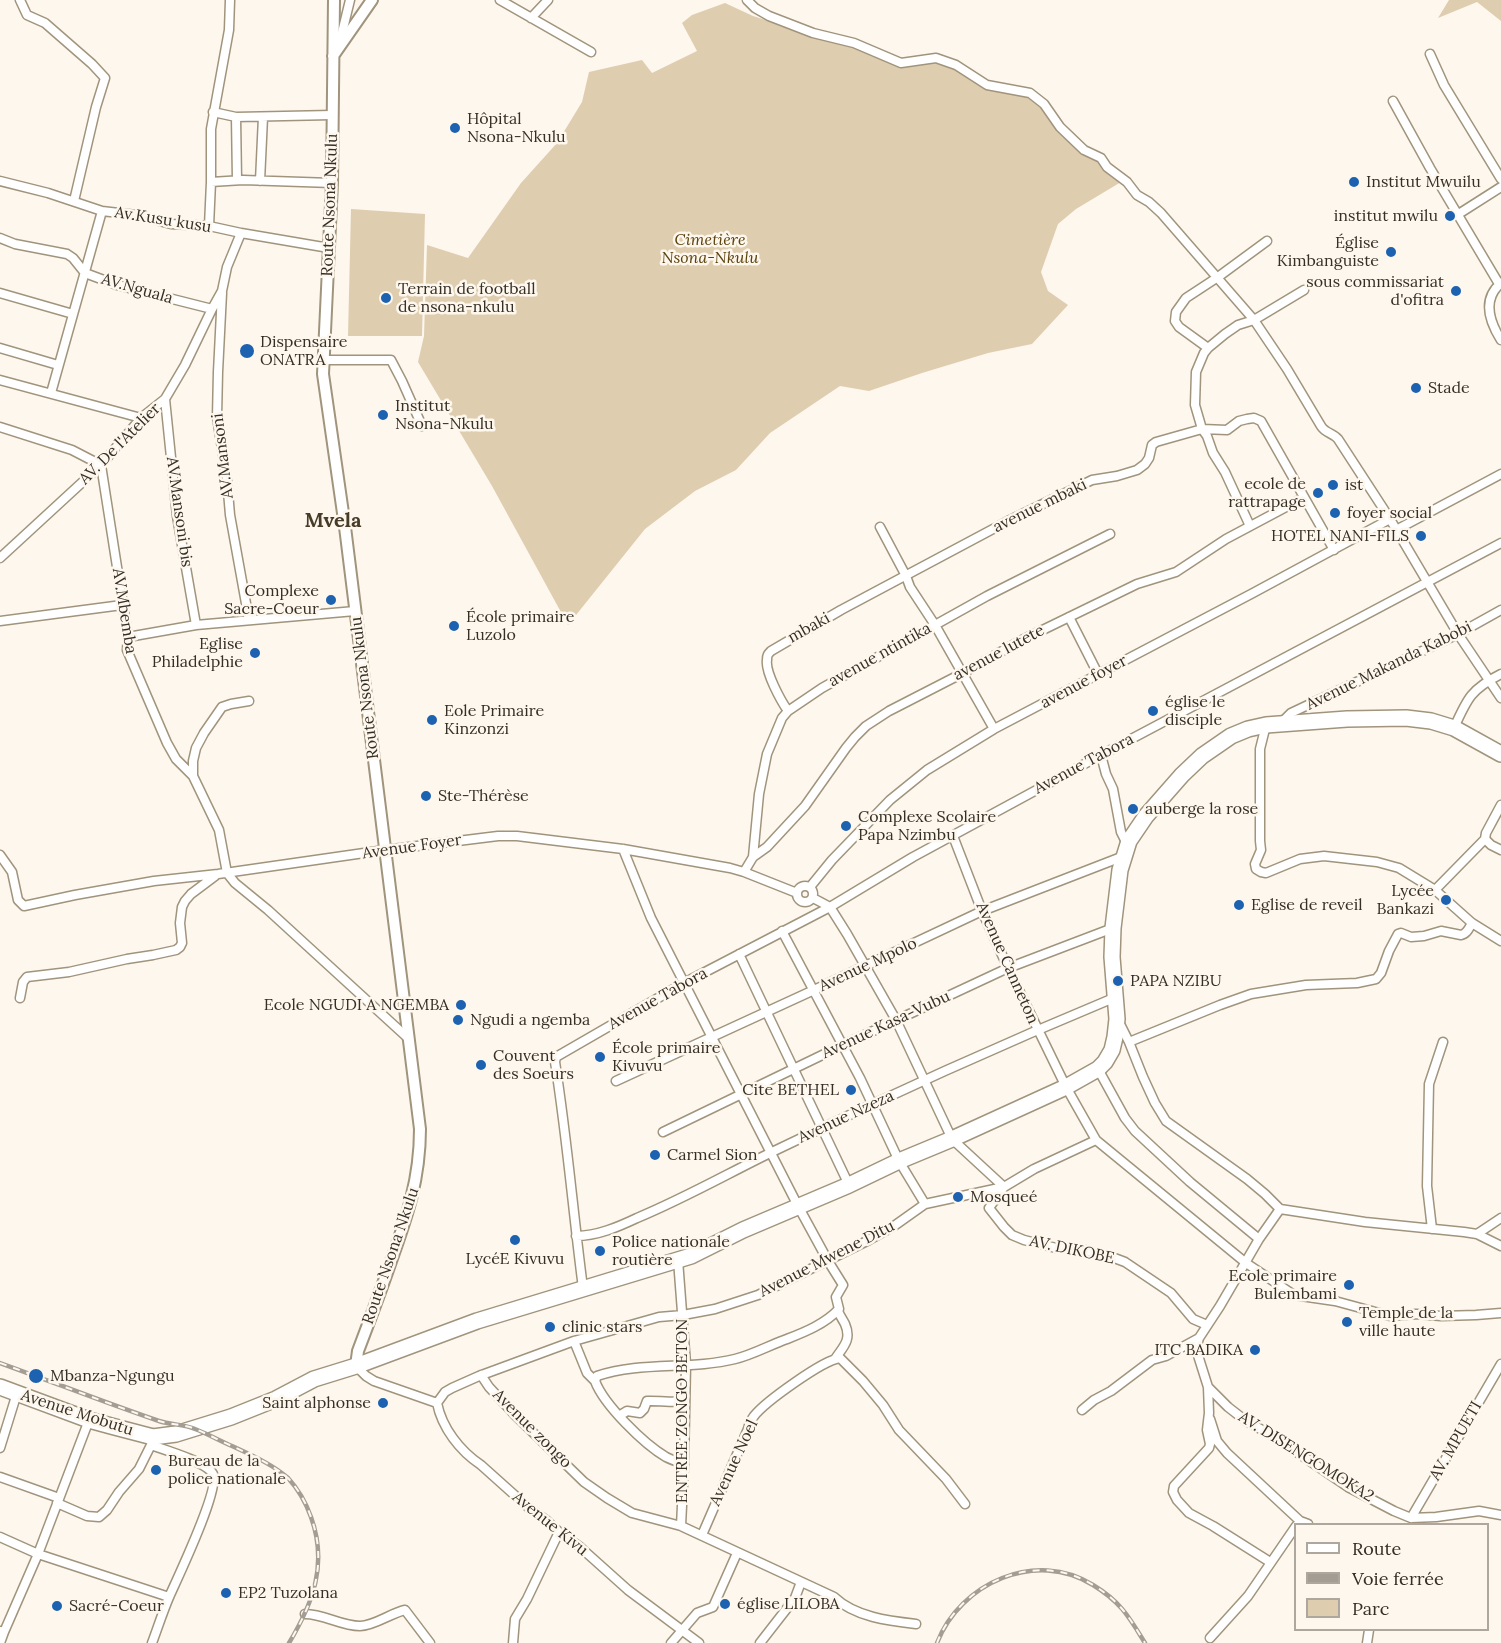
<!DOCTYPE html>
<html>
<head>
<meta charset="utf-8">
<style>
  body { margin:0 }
  #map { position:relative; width:1501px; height:1643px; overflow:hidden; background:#fdf7ed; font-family:Lora,serif }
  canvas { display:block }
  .legend { position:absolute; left:1294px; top:1523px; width:195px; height:108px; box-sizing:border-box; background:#fdf7ed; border:2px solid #ada79d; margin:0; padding:8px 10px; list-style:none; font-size:18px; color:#352f26 }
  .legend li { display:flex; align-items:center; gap:12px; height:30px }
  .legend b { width:30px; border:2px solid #ada79d }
</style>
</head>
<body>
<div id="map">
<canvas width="1501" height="1643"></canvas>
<ul class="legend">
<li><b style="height:8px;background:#fff"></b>Route</li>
<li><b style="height:8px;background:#a39d93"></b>Voie ferrée</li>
<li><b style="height:16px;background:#dfcdb0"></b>Parc</li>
</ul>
</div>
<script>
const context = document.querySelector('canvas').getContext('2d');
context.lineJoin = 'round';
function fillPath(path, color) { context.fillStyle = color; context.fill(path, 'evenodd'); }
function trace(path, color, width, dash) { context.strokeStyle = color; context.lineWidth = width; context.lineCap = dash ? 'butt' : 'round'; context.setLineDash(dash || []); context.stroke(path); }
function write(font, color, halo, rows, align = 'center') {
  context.font = font + ' Lora,serif'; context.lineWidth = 5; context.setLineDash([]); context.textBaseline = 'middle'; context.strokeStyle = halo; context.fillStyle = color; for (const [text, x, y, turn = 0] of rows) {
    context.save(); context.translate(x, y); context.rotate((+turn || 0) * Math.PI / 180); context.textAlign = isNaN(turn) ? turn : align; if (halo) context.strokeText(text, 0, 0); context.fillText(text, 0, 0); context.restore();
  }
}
fillPath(new Path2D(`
  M1449,0H1501V21L1477,2L1438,18Z
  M725,3L753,16L861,49L901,66L929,62H944L971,79L1029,95L1121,182L1076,209L1058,224L1041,272L1048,291L1068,305L1032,344L988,353L922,373L869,391L840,386L770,433L736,470L695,491L645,529L568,625L492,486L418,362L424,336L427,245L468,258L521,183L557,143L582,102L589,72L642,60L652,73L697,51L682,23L692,15Z
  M351,209L425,214L422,336H348Z`), '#dfcdb0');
const street = new Path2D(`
  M20,0L27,15L45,23L92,64L105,78L96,107L74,201
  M500,0L591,52
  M747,0L755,8L769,16L813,33L854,43L901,63L936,58L956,65L987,85L1030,93L1044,104L1060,127L1084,150L1101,158L1107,167L1127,182L1137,195L1149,202L1161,213L1254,320L1287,369L1321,426C1325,433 1333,433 1338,439L1390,519L1458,634L1501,698
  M531,18L548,0
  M341,44V37L350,0
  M1430,54L1444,85L1501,179
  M1393,101L1430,168L1499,284
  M213,112L236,117L332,115
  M236,117L237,180
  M0,181L48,193L102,211L136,215L171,224L209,226L241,233L329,248
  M260,181L263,117
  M211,182L243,180L332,183
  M1457,215L1501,187
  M209,226L211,182V129L229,30L230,0
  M0,238L15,244L67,254L73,258L85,273L117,285L212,309
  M1501,283C1482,299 1489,321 1501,340
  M0,293L73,314
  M222,293L218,372L217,417L227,480L230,515L249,620
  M0,348L58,365
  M1208,348L1179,327L1175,321L1176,312L1186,298L1218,277L1267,241
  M324,360H391L402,381L422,426
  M0,380L141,418
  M51,393L102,211
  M165,399L177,516L196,625
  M0,427L72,450L101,465L128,637L127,650L167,743L176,759L193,776
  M1250,526L1225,472L1213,453L1207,436L1202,429L1195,405L1196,372L1204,353L1208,348L1225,334L1238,325L1254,320L1304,290
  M880,527L906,576L910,587L935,625L994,729
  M1396,530L1501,474
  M0,558L101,465L141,418L165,399L185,365L212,309L222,291L227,267L241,233
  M1069,617L1098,674
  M0,621L122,605
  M128,637L196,625L355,611
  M249,701L231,704L222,707L204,733L196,748L193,761V776L219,830L227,873L235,883L268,910L409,1039
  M788,711C781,701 765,672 767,660C767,655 768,654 771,651L841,610L1008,521L1092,480L1117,476L1137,470L1145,464L1149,458L1152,445L1156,442L1202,429L1227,430L1239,421L1247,419L1254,418L1261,421L1334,550
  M1282,722L1291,713L1458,634L1501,610
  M1266,725L1260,749V841L1261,850L1255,864L1256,869L1261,872L1266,873L1300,859L1324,856L1377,862L1399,868L1435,890L1472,923L1501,941
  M1454,728C1467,699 1471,689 1501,674
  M1101,755L1106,774L1113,789L1121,832L1125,840L1129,841
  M953,836L982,911L1008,968L1066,1087L1096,1140L1246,1263L1294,1295L1335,1301L1390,1316L1416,1314L1441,1316L1476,1315L1501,1313
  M1485,839L1491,845L1501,850
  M623,849L651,918L798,1206L828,1261L843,1285L836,1297L839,1309C825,1324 805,1332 787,1339C770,1345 752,1355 735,1359C691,1370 640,1361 597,1376L595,1381C604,1405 644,1444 666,1457C672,1460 678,1462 684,1464
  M0,855L12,872L18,900L24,906L75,895L154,881L218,874L385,850L498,836H517L623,849L730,868L744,872L797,893
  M753,857L759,794L767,754L782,718L788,711L822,688L987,596L1110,534
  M744,872L753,857L767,847L805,806L846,748L855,737L866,726L889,711L963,673L1020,641L1137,584L1176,572L1226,539L1303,498
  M797 894a8 8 0 1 1 16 0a8 8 0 1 1-16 0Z
  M810,887L832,860L890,800L927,770L994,729L1253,593L1390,519
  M1435,890L1485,839L1486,833L1501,805
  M813,898L830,907L913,857L1101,755L1501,543
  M782,931L860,1078L899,1161L925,1204
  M739,954L849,1185
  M20,998L23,982L27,977L69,972L127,959L153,955L176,950L180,947L182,943L180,923L182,907L185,901L191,894L215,876
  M1119,1022L1129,1042L1143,1077L1155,1103L1166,1121L1247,1179L1265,1194L1280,1209L1365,1222L1464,1232L1477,1234L1501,1246
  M1129,1042L1220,1005L1251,994L1306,985L1357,983L1376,979L1381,973L1389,951L1398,934L1401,933L1411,937L1424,936L1441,931L1461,935C1467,934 1469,928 1472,923
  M1098,1069L1125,1118L1135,1131L1190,1182L1259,1239
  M616,1081L814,990L982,911L1124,856
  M663,1132L843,1045L1008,968L1113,928
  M1432,1229L1427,1186L1429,1084L1443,1042
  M1477,1234L1501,1218
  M576,1236C597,1236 618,1227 637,1218C683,1199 727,1174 772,1152C885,1097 1000,1045 1116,997
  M678,1260L686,1364L684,1464L681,1526
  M583,1288C573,1212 567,1137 555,1062L556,1057L684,983L830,907L847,934L896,1020L952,1139L1004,1187L989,1208L1004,1227L1012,1235L1024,1240L1056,1248L1081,1249L1109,1256L1125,1262L1171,1293L1193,1319L1207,1325
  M574,1341L587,1373L595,1381
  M835,1359C843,1347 852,1340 845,1324C843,1320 840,1316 838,1311
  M356,1366L366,1376L374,1381L437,1403
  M481,1375L489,1387L515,1415L584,1482L607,1498L632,1513L681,1526L834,1597C855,1617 889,1621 916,1624
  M1208,1387L1228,1407L1246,1421L1273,1436L1348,1487L1394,1511L1411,1518L1436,1517L1479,1511L1501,1515
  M437,1403L445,1392L452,1388L479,1376L574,1341L659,1317L683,1315L715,1309L758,1295L869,1240L894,1226L925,1204L1004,1187L1034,1169L1096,1140
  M437,1403C442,1428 460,1451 481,1465L529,1508L546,1520L559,1532L580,1547L628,1590L699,1643
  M1082,1410L1094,1400L1111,1391L1152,1360L1166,1356L1199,1338
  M619,1416L627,1411L640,1413L644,1409L647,1401C661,1400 672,1405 685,1398
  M1210,1419L1217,1441L1227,1453L1300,1521L1308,1524
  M0,1448L17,1393
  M0,1477L59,1498
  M57,1503L87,1516L99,1517L107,1510L119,1492L139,1469L151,1445
  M1411,1518L1501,1364
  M702,1535L748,1429C749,1424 751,1420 754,1416C765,1402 823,1360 840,1358L863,1381L883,1405L899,1430L946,1479L965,1504
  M0,1537L38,1554L169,1597
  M1270,1562L1213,1526L1189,1513L1177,1500L1173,1492L1174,1486L1209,1448L1210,1444L1207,1430L1209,1413L1208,1387L1196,1349L1199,1338L1220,1306L1259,1239L1280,1209
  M305,1614C324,1614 341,1626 360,1626C374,1626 391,1613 405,1610L430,1643
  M0,1631L4,1632L38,1554L89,1420
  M1210,1638L1248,1596L1296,1526
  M0,1643L4,1632
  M152,1643C158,1627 163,1611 170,1595C178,1577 220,1489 213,1474C207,1462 165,1450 151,1445L153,1437
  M513,1643L515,1619L527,1599L559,1532
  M671,1643L697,1613L713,1607L737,1553
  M760,1643L795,1598L801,1582
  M1367,1643L1369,1630`);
const secondary = new Path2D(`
  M334,0L332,183L323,374L345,527L420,1129C420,1179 407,1217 390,1264C380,1293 369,1322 358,1351L356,1366
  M333,56L372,0`);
const highway = new Path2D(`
  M0,1387L89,1420L111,1426L153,1437L176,1434L231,1417L276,1399L314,1379L356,1366L477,1321L691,1256L743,1230L849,1185L899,1161L952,1139L1066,1087L1098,1069L1105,1062L1112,1050L1115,1037L1117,1019L1112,957L1113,928L1120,870L1129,841L1146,816L1182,775L1202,756L1231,736L1248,729L1266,725L1347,719L1406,718L1431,721L1454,728L1501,754`);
trace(street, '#a1947d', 11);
trace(secondary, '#a1947d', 14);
trace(highway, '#a1947d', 18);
trace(street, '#fff', 8);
trace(secondary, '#fff', 10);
trace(highway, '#fff', 15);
const rail = new Path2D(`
  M0,1363C53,1382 106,1403 159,1421C171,1425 184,1424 195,1429C208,1434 220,1441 232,1446C251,1455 272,1464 288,1478C299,1490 306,1503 311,1517C328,1564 313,1603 289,1643
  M937,1643C960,1583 1036,1549 1093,1585C1121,1602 1129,1617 1145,1643`);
trace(rail, '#a39d93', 4.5);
trace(rail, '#fdf7ed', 2, [7]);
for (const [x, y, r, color] of [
  [455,128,6,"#1d61b1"],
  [1354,182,6,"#1d61b1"],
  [1450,216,6,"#1d61b1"],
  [1391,252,6,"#1d61b1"],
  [1456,291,6,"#1d61b1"],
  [386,298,6,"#1d61b1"],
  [247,351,8,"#1d61b1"],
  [1416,388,6,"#1d61b1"],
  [383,415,6,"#1d61b1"],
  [1333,485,6,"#1d61b1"],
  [1318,493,6,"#1d61b1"],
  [1335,513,6,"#1d61b1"],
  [1421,536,6,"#1d61b1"],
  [331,600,6,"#1d61b1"],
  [454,626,6,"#1d61b1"],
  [255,653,6,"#1d61b1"],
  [1153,711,6,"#1d61b1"],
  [432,720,6,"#1d61b1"],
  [426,796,6,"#1d61b1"],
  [1133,809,6,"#1d61b1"],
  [846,826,6,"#1d61b1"],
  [1446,900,6,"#1d61b1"],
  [1239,905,6,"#1d61b1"],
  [1118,981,6,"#1d61b1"],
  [461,1005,6,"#1d61b1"],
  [458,1020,6,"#1d61b1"],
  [600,1057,6,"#1d61b1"],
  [481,1065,6,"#1d61b1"],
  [851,1090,6,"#1d61b1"],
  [655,1155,6,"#1d61b1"],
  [958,1197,6,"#1d61b1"],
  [515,1240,6,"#1d61b1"],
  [600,1251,6,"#1d61b1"],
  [1349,1285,6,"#1d61b1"],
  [1347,1322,6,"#1d61b1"],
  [550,1327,6,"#1d61b1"],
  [1255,1350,6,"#1d61b1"],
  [36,1376,8,"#1d61b1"],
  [383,1403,6,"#1d61b1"],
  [156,1470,6,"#1d61b1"],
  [226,1593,6,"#1d61b1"],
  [725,1604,6,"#1d61b1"],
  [57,1606,6,"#1d61b1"]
]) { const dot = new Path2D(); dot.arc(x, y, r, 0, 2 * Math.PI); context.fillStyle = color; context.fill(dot); trace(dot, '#fdf7ed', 2); }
write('16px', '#352f26', '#fdf7ed', [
  ["Hôpital",467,119],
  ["Nsona-Nkulu",467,137],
  ["Institut Mwuilu",1366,182],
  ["institut mwilu",1438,216,"right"],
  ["Église",1379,243,"right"],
  ["Kimbanguiste",1379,261,"right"],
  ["sous commissariat",1444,282,"right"],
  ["d'ofitra",1444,300,"right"],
  ["Terrain de football",398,289],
  ["de nsona-nkulu",398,307],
  ["Dispensaire",260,342],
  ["ONATRA",260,360],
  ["Stade",1428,388],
  ["Institut",395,406],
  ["Nsona-Nkulu",395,424],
  ["ecole de",1306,484,"right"],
  ["rattrapage",1306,502,"right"],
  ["ist",1345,485],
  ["foyer social",1347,513],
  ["HOTEL NANI-FILS",1409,536,"right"],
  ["Complexe",319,591,"right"],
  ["Sacre-Coeur",319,609,"right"],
  ["École primaire",466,617],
  ["Luzolo",466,635],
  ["Eglise",243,644,"right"],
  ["Philadelphie",243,662,"right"],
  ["église le",1165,702],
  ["disciple",1165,720],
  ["Eole Primaire",444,711],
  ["Kinzonzi",444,729],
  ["Ste-Thérèse",438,796],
  ["auberge la rose",1145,809],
  ["Complexe Scolaire",858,817],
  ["Papa Nzimbu",858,835],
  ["Lycée",1434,891,"right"],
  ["Bankazi",1434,909,"right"],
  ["Eglise de reveil",1251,905],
  ["PAPA NZIBU",1130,981],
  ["Ecole NGUDI A NGEMBA",449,1005,"right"],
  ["Ngudi a ngemba",470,1020],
  ["École primaire",612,1048],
  ["Kivuvu",612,1066],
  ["Couvent",493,1056],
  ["des Soeurs",493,1074],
  ["Cite BETHEL",839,1090,"right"],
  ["Carmel Sion",667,1155],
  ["Mosqueé",970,1197],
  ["Police nationale",612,1242],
  ["routière",612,1260],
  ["LycéE Kivuvu",515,1259,"center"],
  ["Ecole primaire",1337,1276,"right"],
  ["Bulembami",1337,1294,"right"],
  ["Temple de la",1359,1313],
  ["ville haute",1359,1331],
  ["clinic stars",562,1327],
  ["ITC BADIKA",1243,1350,"right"],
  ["Mbanza-Ngungu",50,1376],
  ["Saint alphonse",371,1403,"right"],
  ["Bureau de la",168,1461],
  ["police nationale",168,1479],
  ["EP2 Tuzolana",238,1593],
  ["église LILOBA",737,1604],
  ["Sacré-Coeur",69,1606]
], 'left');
write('16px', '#352f26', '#fdf7ed', [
  ["Route Nsona Nkulu",330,205,-88],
  ["Av.Kusu kusu",163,220,9],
  ["AV.Nguala",137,289,16],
  ["AV. De l'Atelier",120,444,-45],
  ["AV.Mansoni",223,456,-97],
  ["avenue mbaki",1040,506,-26],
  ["AV.Mansoni bis",179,512,82],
  ["AV.Mbemba",124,611,81],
  ["mbaki",809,628,-29],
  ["avenue lutete",999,653,-28],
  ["avenue ntintika",880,655,-29],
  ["Avenue Makanda Kabobi",1389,666,-26],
  ["avenue foyer",1084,682,-28],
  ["Route Nsona Nkulu",365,688,-97],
  ["Avenue Tabora",1084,764,-28],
  ["Avenue Foyer",412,847,-8],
  ["Avenue Canneton",1007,963,66],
  ["Avenue Mpolo",868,965,-25],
  ["Avenue Tabora",658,999,-29],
  ["Avenue Kasa-Vubu",886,1025,-25],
  ["Avenue Nzeza",846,1117,-25],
  ["AV. DIKOBE",1072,1250,12],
  ["Route Nsona Nkulu",391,1256,-71],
  ["Avenue Mwene Ditu",827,1259,-27],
  ["ENTREE ZONGO BETON",682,1411,-90],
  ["Avenue Mobutu",77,1413,18],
  ["Avenue zongo",532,1429,45],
  ["AV. MPUETI",1456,1441,-60],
  ["AV. DISENGOMOKA2",1306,1457,32],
  ["Avenue Noel",734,1463,-65],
  ["Avenue Kivu",550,1524,39]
]);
write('italic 16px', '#5c420d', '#fdf7ed', [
  ["Cimetière",710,240],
  ["Nsona-Nkulu",710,258]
]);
write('bold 20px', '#473c28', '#fdf7ed', [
  ["Mvela",333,521]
]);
</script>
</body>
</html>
